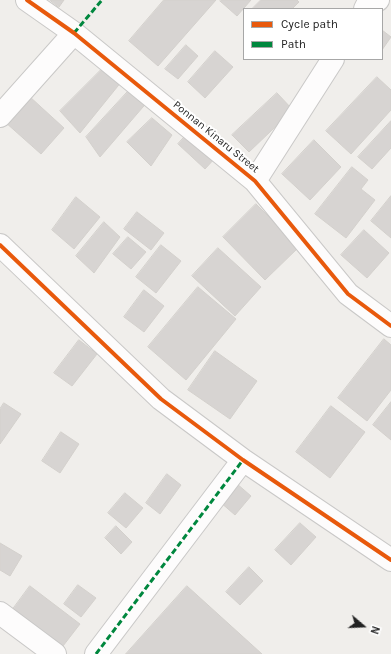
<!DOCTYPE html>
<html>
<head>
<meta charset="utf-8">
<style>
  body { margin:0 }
  #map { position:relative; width:391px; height:654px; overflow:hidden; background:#f0eeeb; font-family:Karla,sans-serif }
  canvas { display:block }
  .legend { position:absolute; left:243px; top:8px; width:140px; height:52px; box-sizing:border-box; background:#fff; border:1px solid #a7a7a7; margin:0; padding:5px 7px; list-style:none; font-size:12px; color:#222 }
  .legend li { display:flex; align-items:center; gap:8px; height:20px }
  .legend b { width:20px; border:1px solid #a7a7a7 }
  .north { position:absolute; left:343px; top:606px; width:40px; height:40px; -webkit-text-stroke:3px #fff; paint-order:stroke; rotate:109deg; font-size:11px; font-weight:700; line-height:16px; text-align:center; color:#222 }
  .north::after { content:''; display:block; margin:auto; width:14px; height:18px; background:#222; clip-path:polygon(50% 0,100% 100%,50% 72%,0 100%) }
</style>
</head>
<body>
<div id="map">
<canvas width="391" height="654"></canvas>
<ul class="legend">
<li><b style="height:5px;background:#e8590c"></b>Cycle path</li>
<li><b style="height:5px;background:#00873e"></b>Path</li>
</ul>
<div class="north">N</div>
</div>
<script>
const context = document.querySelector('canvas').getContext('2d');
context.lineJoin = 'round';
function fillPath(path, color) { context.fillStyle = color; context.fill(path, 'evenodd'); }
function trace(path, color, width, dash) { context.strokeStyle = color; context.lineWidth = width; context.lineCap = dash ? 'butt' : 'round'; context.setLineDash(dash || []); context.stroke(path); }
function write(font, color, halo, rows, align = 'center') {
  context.font = font + ' Karla,sans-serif'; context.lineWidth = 4; context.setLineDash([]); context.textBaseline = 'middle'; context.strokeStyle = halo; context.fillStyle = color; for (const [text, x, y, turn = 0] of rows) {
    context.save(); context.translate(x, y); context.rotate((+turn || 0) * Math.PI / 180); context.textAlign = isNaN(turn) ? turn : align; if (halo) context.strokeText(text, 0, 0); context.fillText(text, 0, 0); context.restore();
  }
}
const building = new Path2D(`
  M50,0H64L59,7Z
  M164,0H216L158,66L129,41Z
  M221,0H251L237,16L220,1Z
  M261,0H297L299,2L292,9H252Z
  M382,30L391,37L382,50Z
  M186,45L198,56L178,79L165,69Z
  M215,51L233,67L205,98L188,82Z
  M105,66L122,81L80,133L60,111Z
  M377,77L391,90V110L351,154L326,131Z
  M133,86L149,100L100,157L86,137Z
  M277,93L293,110L249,152L232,135Z
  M29,96L64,128L41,154L5,122Z
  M152,118L172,135L151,166L127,142Z
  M391,121V148L372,169L358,157Z
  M189,132L216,157L205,169L178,144Z
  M314,140L341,167L310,200L282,174Z
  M352,167L368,180L361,189L375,200L346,238L315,214Z
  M391,196V238L371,221Z
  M76,197L100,217L74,249L52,230Z
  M256,204L299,247L265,280L223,237Z
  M137,212L164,233L151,250L124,229Z
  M104,222L120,237L94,273L76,256Z
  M364,230L389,253L367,278L341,255Z
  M128,237L146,252L131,269L113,254Z
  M161,245L181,261L156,293L136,277Z
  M218,248L261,287L235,316L192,276Z
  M198,287L236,319L186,380L148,347Z
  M144,290L164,306L144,332L124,317Z
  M384,339L391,345V390L367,421L338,398Z
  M79,340L97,354L72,386L54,373Z
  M215,351L257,381L230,419L188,390Z
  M391,402V440L373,425Z
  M4,403L21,414L0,444V409Z
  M331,406L365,432L330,478L296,452Z
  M61,432L79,444L60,473L42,461Z
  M167,474L181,485L160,514L146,503Z
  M236,483L251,496L235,515L220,502Z
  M125,493L143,508L126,528L108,513Z
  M300,523L316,537L291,565L275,550Z
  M116,526L132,542L121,554L105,538Z
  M0,543L22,556L10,576L0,570Z
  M249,567L263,581L240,605L226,592Z
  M78,585L96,598L81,617L64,604Z
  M30,586L80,624L63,646L13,609Z
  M187,586L262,654H126Z`);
fillPath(building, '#d7d4d2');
trace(building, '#d3d0cc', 1);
const minor = new Path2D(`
  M27,0L74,33L255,181L348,294L391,326
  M365,9L367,5L378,0
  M0,116L74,33
  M255,181L333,59
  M0,245L161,399L243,460L391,560
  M0,613L55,654
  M96,654L243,460`);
trace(minor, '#c9c8c7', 24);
trace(minor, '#fdfcfc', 22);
trace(new Path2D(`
  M74,33L102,0
  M96,654L243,460`), '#00873e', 3, [6, 3]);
trace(new Path2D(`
  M27,0L74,33L255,181L348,294L391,326
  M0,245L161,399L243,460L391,560`), '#e8590c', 4);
write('11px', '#222', '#fff', [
  ["Ponnan Kinaru Street",216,137,39]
]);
</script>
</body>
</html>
